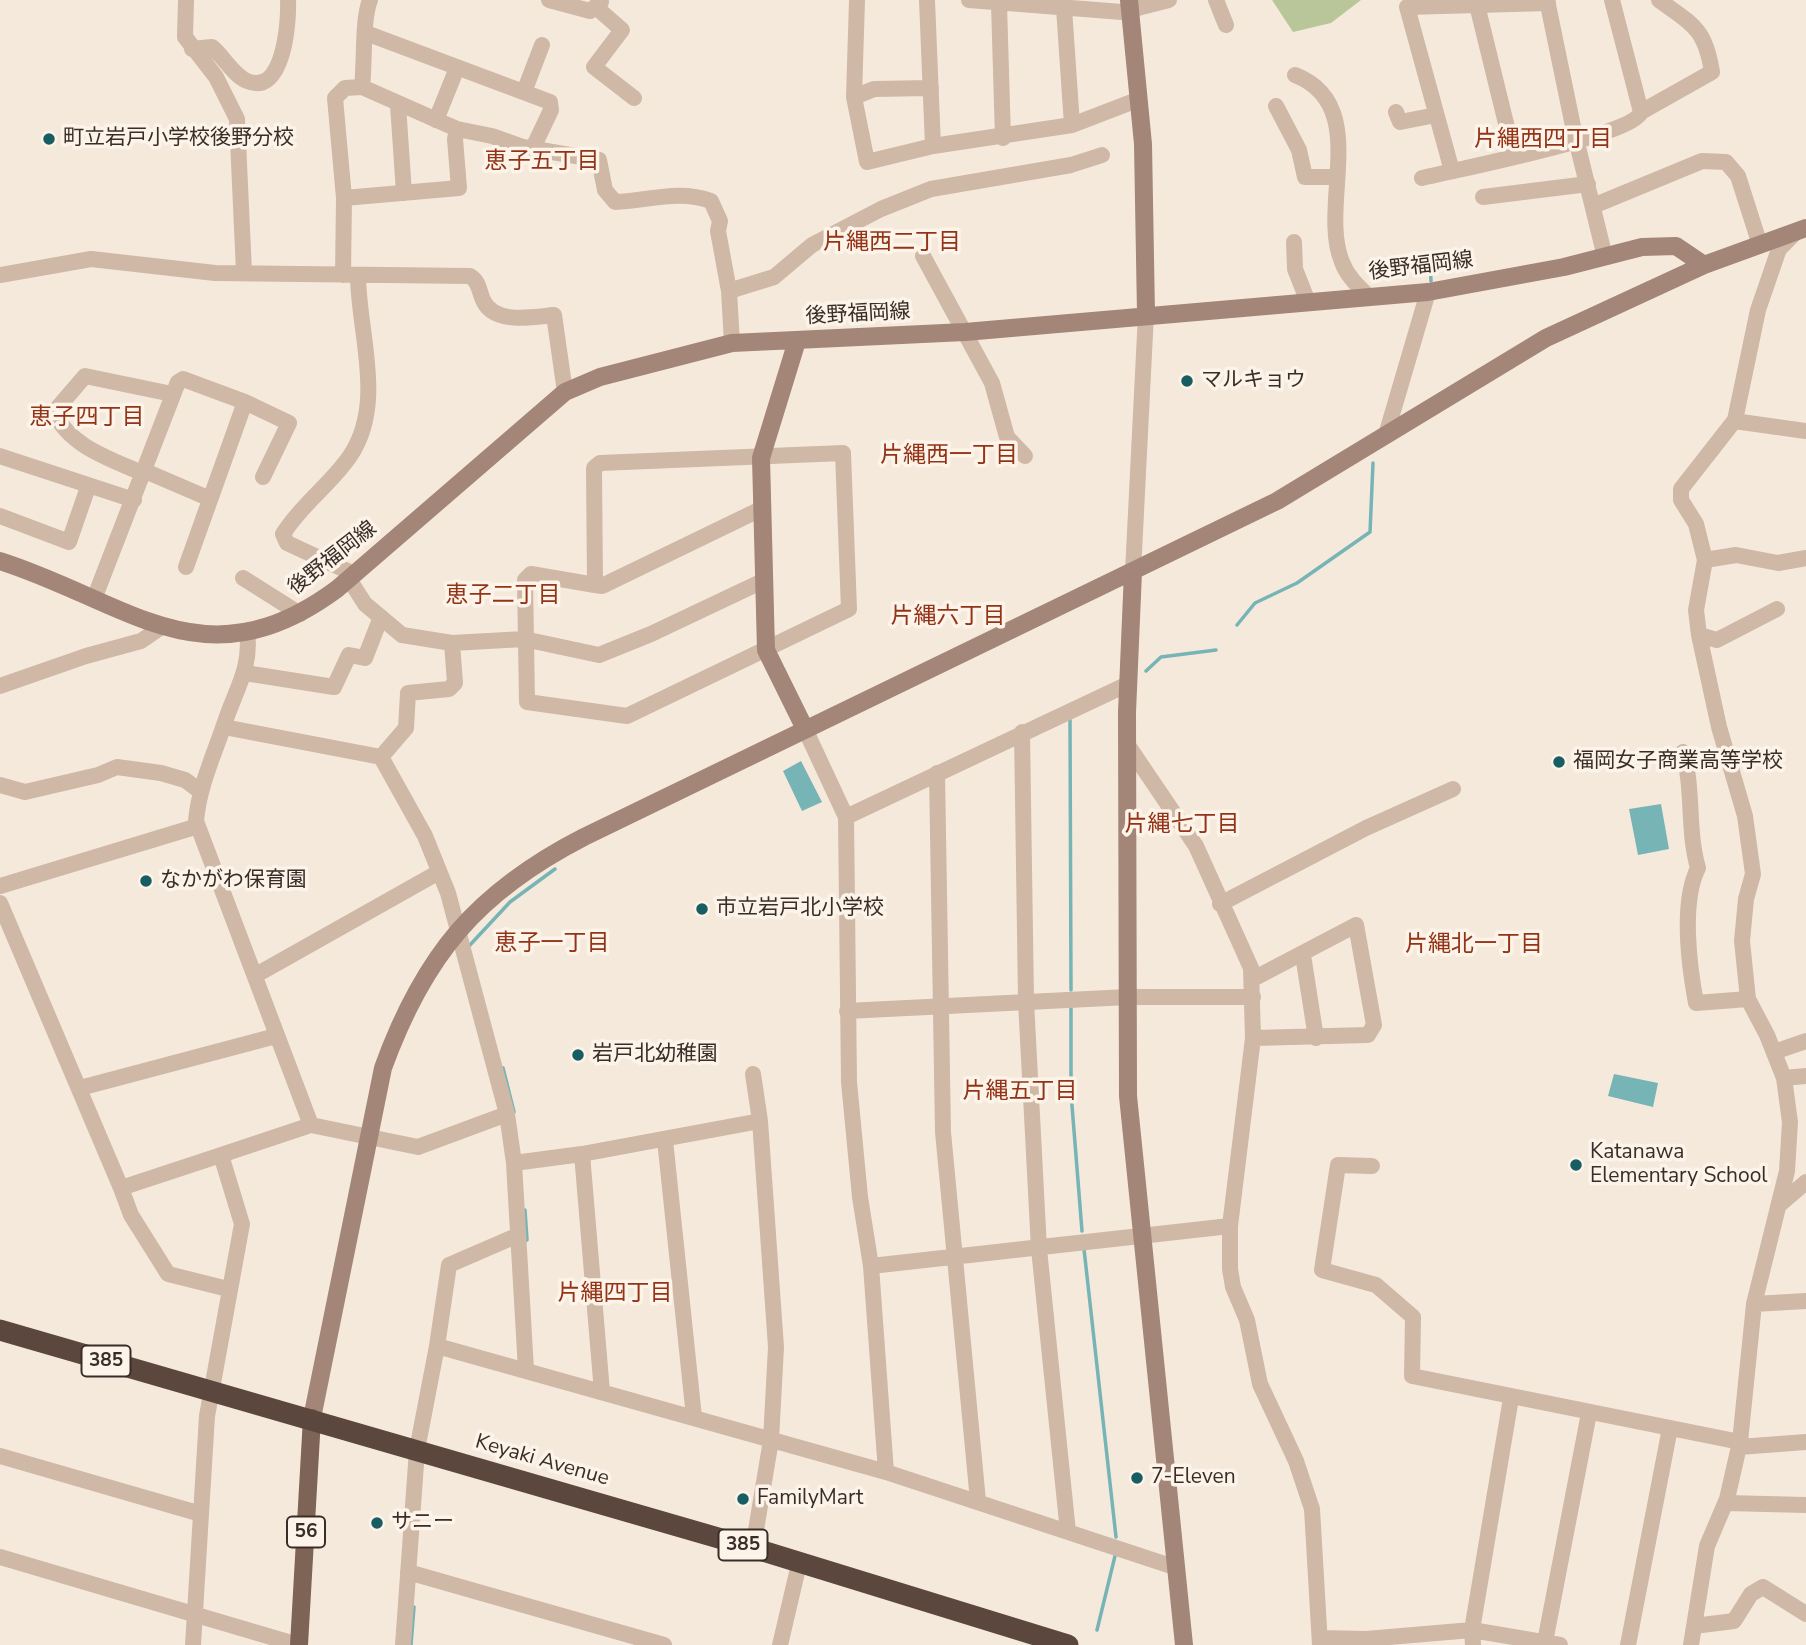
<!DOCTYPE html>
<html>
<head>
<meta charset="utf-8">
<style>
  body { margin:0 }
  canvas { display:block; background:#f5e9dc }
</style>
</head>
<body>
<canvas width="1806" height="1645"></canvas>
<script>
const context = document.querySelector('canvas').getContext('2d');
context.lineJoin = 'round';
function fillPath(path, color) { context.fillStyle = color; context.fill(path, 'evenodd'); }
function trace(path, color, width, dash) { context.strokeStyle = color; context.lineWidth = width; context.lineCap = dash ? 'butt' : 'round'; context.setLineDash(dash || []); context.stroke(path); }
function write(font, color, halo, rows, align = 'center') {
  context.font = font + ' "Nunito Sans","Noto Sans JP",sans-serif'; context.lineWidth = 7; context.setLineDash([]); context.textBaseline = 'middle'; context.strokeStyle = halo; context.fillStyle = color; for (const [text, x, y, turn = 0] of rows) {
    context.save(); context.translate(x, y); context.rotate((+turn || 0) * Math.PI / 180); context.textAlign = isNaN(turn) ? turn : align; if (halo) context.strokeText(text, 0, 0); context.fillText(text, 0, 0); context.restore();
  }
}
fillPath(new Path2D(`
  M1272,0H1361L1331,23L1293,32Z`), '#b8c69a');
fillPath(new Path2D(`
  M801,761L822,802L802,811L783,771Z
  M1661,804L1669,849L1638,855L1629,809Z
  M1614,1074L1658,1083L1653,1107L1608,1096Z`), '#77b4b6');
trace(new Path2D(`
  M1430,262L1431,281
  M1237,625L1255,603L1297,583L1370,532L1373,463
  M1146,671L1161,657L1216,650
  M1070,717L1071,990
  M469,946L510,902L555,869
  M1071,1006V1093L1082,1231
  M503,1068L514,1112
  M523,1241L527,1240L525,1210
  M1084,1249L1116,1537
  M1097,1630L1115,1556
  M411,1645L414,1607`), '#77b4b6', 3.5);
trace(new Path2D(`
  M186,0L185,37L216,77L237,119L244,272
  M549,0L590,11L601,2
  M927,0L933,146L1072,125L1137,100
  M969,0L1122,12L1169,0
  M1216,0L1226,25
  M1547,0L1574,131L1605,257
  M1612,0L1641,112
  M999,4L1003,138
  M1477,5L1514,156
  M597,8L622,30L594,67L634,98
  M1064,8L1072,125
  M366,33L550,102L551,110L533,148
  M192,49L212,47C224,57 233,75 247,81C284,97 289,21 288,0
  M1295,75C1372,105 1318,205 1342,262C1347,276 1358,286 1368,296
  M362,87L457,129L492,136L523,147L599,160L605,190L615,202C647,201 679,189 711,201L720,221L718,231L729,291L732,343
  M931,88L874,89L854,97L867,162L933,146
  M524,92L542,45
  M854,97L857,0
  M398,105L404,193
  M1276,106L1299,150L1305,177H1336
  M1396,112L1400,122L1436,115
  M436,120L457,68
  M1452,171L1407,7L1548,3
  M1422,178C1455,170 1633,135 1641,112L1712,72C1705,28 1693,25 1659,0
  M1483,197L1588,184
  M344,198L459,188L455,139L457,129
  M1593,206L1702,161L1726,162L1738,176L1760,245
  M1294,242L1295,269L1308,302
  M923,256L992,383L1007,437L1025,456
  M0,275L91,259L215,273L470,276C479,281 479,291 483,300C494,325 532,317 554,315L565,392
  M343,275L344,198L335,98L345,88L362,87C365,62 362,20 370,0
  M729,291L774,277L812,245L881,209L931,189L1071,165L1102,155
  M1734,421L1806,431
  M1386,435L1428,292
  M843,453L849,609L627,716L527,702L525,580L531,574L595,585L594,468L600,463Z
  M0,456L134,500
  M145,471L208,498
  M144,474C111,459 70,447 54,412L85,376L172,394
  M0,516L69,542L88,487
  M1705,560L1736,555L1778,563L1806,558
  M186,567L245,402
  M1133,572L1146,314
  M354,574L287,543L283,534C301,505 331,484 350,456C386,403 358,332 358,275
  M243,578L300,614
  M349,579L365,604L402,635L452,643L455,683L449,689L408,693L406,728L381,757
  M595,585L602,586L763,508
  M94,599L178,382L183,379L245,402L289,423L263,477
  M247,633C252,667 235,691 225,722C214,755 199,786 196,821L311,1125
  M1699,635L1717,640L1777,609
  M452,643L524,639L599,655L651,634L765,580
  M245,673L334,687L349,655L365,658L381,617
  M0,686L86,656L141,641L160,628
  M224,727L381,757
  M805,729L846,817L849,1082L860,1197L871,1266L886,1472
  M1022,732L1026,1001L1039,1249L1068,1532
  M1127,744L1196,846L1251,968L1253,1038L1230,1226V1269L1233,1287L1247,1320L1260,1384L1296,1461L1312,1509L1320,1645
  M1683,752C1694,790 1687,830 1698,868C1681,902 1689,965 1696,1003L1748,999
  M937,773L943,1132L978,1501
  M0,785L25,792L98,775L117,767L161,773L185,780L200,791
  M846,817L1128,684
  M0,886L198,826
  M0,903L121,1188
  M1220,904L1366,828L1453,789
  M1303,955L1316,1038
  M256,975L439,872
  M1253,979L1356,925L1374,1025L1368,1035L1253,1038
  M847,1011L1128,997H1253
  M1774,1052L1806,1041
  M1784,1078L1806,1076
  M80,1088L276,1036
  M507,1114L514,1163L526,1370
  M665,1140L694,1417
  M582,1154L602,1392
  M221,1155L311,1125L418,1147L507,1114L448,893L425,836L381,757
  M514,1163L582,1154L760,1121
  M1372,1166L1338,1165L1322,1270L1376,1285L1413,1317L1412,1376L1740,1442
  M1778,1206L1806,1182
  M871,1266L1230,1226
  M1754,1304L1806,1301
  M437,1346L449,1265L516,1236
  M1739,1447L1806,1442
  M0,1456L201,1514
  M1726,1503L1806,1505
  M753,1548L771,1440L776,1347L760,1121L753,1074
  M0,1557L298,1645
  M408,1572L664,1645
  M1694,1626L1734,1621L1751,1594L1763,1587L1806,1614
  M1320,1638L1366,1639L1472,1630L1560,1645
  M1545,1642L1589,1413
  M193,1645L207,1416L242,1224L221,1155L121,1188L131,1215L168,1274L228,1289
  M403,1645L417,1450L437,1346L886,1472L1177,1568
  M780,1645L799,1564
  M1473,1645L1472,1630L1511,1398
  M1628,1645L1670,1428
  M1691,1645L1707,1546L1727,1499L1740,1442L1754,1304L1787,1171L1790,1122L1784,1078L1767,1035L1748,999L1742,941L1746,899L1753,874L1745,816L1719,727L1699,635L1696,610L1705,560L1696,524L1681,500V489L1735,420L1758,310L1779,249L1797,231`), '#cfb8a6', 16);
trace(new Path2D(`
  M1129,0L1143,144L1146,314
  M797,341L761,458L766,650L805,729
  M0,561C129,602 204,687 337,589L565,392L600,377L732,343L965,332L1428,292L1564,267L1642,247L1676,246L1704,265
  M1133,572L1127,712L1128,1096L1184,1645
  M312,1418L383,1068C424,955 477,892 584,837L1277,501L1546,338L1704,265L1806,228`), '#a38677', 18);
trace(new Path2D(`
  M299,1645L312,1418`), '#7e6457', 18);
trace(new Path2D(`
  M0,1330L753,1548L1068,1645`), '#5c473e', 21);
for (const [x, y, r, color] of [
  [49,139,7,"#185d61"],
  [1187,381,7,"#185d61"],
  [1559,762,7,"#185d61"],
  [146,881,7,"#185d61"],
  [702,909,7,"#185d61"],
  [578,1055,7,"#185d61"],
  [1576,1165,7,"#185d61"],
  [1137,1478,7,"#185d61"],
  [743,1499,7,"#185d61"],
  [377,1523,7,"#185d61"]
]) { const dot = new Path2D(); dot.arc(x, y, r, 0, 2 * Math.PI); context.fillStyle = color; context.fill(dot); trace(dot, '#fcf3e9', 2.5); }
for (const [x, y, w] of [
  [106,1361,49],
  [306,1532,38],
  [743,1545,49]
]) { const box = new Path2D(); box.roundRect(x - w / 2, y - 15.5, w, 31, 5); context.fillStyle = '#fcf3e9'; context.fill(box); trace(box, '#3a2d28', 2); }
write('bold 19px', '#3a2d28', null, [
  ["385",106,1361],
  ["56",306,1532],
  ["385",743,1545]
]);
write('21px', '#3a2d28', '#fcf3e9', [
  ["町立岩戸小学校後野分校",63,139],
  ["マルキョウ",1201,381],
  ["福岡女子商業高等学校",1573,762],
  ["なかがわ保育園",160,881],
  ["市立岩戸北小学校",716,909],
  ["岩戸北幼稚園",592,1055],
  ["Katanawa",1590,1153],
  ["Elementary School",1590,1177],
  ["7-Eleven",1151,1478],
  ["FamilyMart",757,1499],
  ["サニー",391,1523]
], 'left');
write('21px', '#3a2d28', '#fcf3e9', [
  ["後野福岡線",1421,267,-7],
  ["後野福岡線",858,315,-3],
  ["後野福岡線",333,559,-38],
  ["Keyaki Avenue",542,1461,16]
]);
write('23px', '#933317', '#fcf3e9', [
  ["片縄西四丁目",1543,140],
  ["恵子五丁目",542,162],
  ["片縄西二丁目",892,243],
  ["恵子四丁目",87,418],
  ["片縄西一丁目",949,456],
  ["恵子二丁目",503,596],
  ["片縄六丁目",948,617],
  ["片縄七丁目",1182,825],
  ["恵子一丁目",552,944],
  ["片縄北一丁目",1474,945],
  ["片縄五丁目",1020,1092],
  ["片縄四丁目",615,1294]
]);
</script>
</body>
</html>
